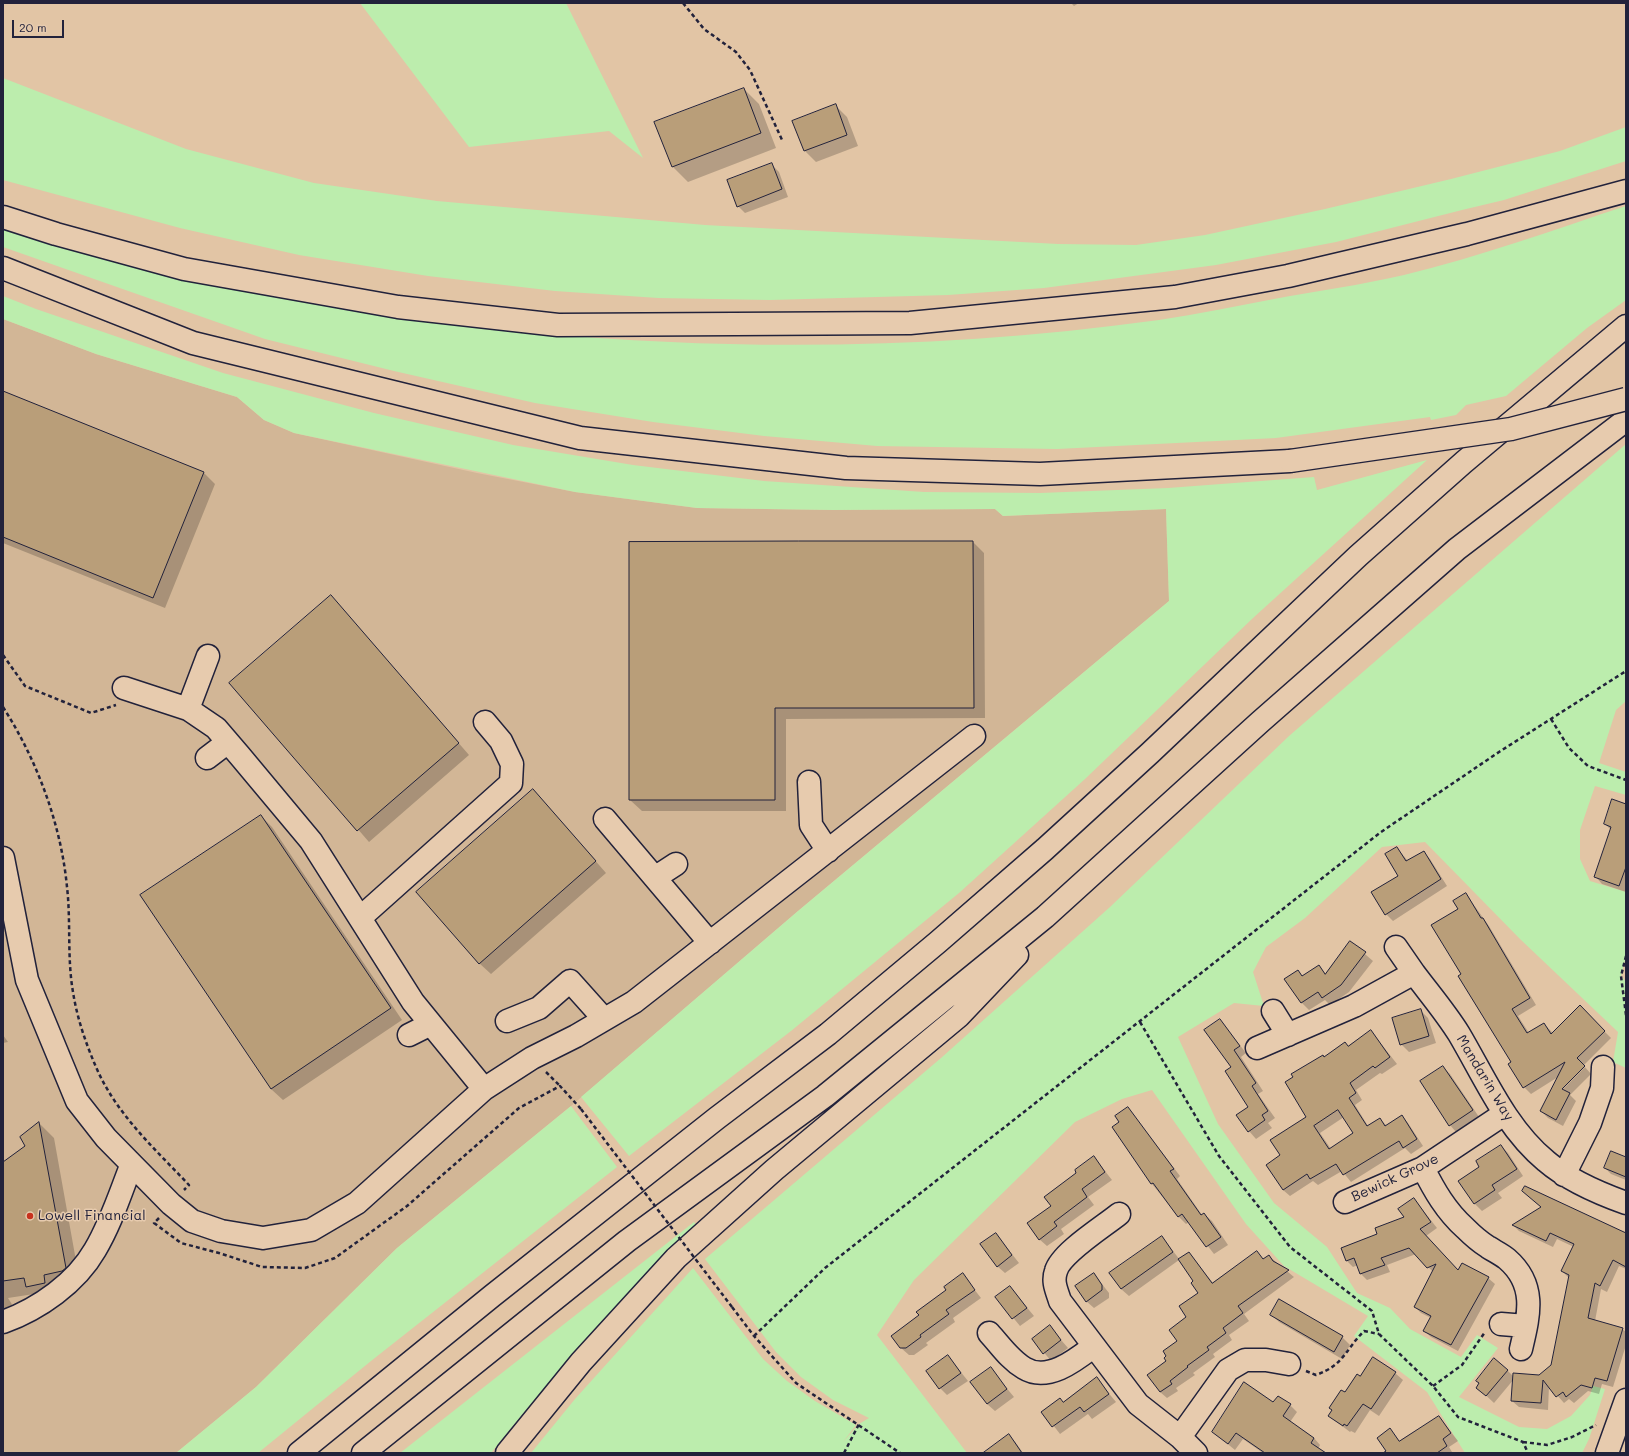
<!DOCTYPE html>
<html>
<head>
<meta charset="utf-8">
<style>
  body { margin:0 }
  #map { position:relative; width:1629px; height:1456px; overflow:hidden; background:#e2c5a5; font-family:Mali,sans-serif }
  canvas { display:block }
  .frame { position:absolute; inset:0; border:4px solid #22223b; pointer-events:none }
  .scale { position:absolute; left:12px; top:20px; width:52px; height:18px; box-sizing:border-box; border:2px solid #22223b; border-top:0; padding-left:5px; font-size:12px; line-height:14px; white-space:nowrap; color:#22223b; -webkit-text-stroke:3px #e7cbae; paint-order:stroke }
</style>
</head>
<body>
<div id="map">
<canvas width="1629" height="1456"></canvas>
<div class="frame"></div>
<div class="scale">20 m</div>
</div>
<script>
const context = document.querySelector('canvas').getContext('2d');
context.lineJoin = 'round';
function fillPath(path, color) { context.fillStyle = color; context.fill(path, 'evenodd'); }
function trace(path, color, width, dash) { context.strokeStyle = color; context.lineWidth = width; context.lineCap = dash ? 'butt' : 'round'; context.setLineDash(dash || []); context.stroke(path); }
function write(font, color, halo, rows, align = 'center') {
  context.font = font + ' Mali,sans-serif'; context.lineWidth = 3; context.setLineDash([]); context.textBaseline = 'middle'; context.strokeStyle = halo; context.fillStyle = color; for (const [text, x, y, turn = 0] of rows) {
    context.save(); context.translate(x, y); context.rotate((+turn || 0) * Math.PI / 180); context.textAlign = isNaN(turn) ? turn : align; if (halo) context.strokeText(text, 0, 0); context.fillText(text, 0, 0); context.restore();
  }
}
fillPath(new Path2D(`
  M3,319L96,354L237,397L264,420L294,433L477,473L575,492L697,508L833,510L995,509L1003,516L1166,509L1169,601L798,911L571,1106L397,1248L256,1387L176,1453H3Z`), '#d2b696');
fillPath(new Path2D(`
  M360,3H566L643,158L609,131L469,147Z
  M3,78L186,149L314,183L437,201L705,225L1058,244L1136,245L1205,235L1325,209L1451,179L1560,151L1626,127V161L1504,200L1462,210L1336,242L1216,265L1044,288L948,295L770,300L658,298L555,291L428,276L299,255L180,228L3,180Z
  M1626,206V300L1587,328L1506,396L1466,405L1456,415L1431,420L1430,417L1276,438L1057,449L877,446L764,436L653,422L535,403L394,371L265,339L3,247V226C70,246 136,264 203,280C230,286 257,293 284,298C573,351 868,360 1159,320C1198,314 1236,306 1274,299C1317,291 1361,285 1404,275C1479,257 1553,230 1626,206Z
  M3,296L36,309L223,373L374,413L513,445L633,465L764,481L924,492L1040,493L1168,488L1314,477L1317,490L1427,460L1253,618L1085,779L959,893L791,1031L629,1156L581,1097L798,911L1169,601L1166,509L1003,516L995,509L833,510L697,508L575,492L294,433L264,420L237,397L96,354L3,319Z
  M1626,444V701L1616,710L1599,763L1626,772V795L1595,786L1580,830V859L1590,881L1626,892V956L1621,976L1626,982V1068L1613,1062L1618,1032L1520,939L1425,842L1382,847L1305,918L1266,947L1253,972L1264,1006L1234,1003L1178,1037L1218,1124L1274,1203L1327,1247L1357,1293L1390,1308L1410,1329L1461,1357L1477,1335L1498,1348L1459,1397L1519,1427L1547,1429L1571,1416L1590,1395L1593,1386L1605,1389L1589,1439L1582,1453H1465L1427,1392L1354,1336L1368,1316L1284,1266L1246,1224L1152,1090L1122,1099L1075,1122L914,1280L877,1335L967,1453H531L575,1399L693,1268L763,1359L787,1381L815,1401L856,1425L843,1442L859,1424L869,1418L833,1400L801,1377L776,1352L705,1259L941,1058L1110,907L1289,736Z
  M571,1106L617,1167L371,1361L258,1453H176L256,1387L397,1248Z
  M694,1222L697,1226C622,1296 555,1373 491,1453H400Z`), '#bcedad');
fillPath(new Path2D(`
  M1071,3H1079L1074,6Z
  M744,89L759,104L776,148L688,182L673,167Z
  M835,105L847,117L858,146L816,162L805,151Z
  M771,164L779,172L788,197L745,213L738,206Z
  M3,392L203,472L215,484L165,608L3,543Z
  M973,542L984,553L985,718L786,719V811H642L630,800Z
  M342,608L469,755L369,842L231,683Z
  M544,802L606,873L491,974L479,963Z
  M1626,805V892L1602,884L1595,876L1611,830L1605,824Z
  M261,816L272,827L402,1020L283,1100L271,1089Z
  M1397,848L1408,861L1423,852L1430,859L1447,886L1393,921L1386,914L1399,877Z
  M1466,894L1489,926L1536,1005L1518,1016L1529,1033L1544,1024L1553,1033L1580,1007L1611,1038L1562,1087V1090L1585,1067L1591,1074L1570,1095L1576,1101L1563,1126L1548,1118L1541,1111L1558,1077L1531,1094L1524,1087L1463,974L1459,909Z
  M1351,942L1373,961L1349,992L1330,1005L1325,1000L1309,1010L1302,1003L1286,979L1298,971L1303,977L1319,966L1326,974Z
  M1420,1010L1428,1018L1436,1043L1409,1052L1401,1044Z
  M1220,1020L1246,1053L1241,1057L1263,1091L1258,1094L1275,1118L1268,1123L1272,1128L1256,1139L1249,1131V1107L1233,1068Z
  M1371,1031L1397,1064L1382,1074L1380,1073L1356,1090L1362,1100L1355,1105L1368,1126L1380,1119L1387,1126L1402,1116L1408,1123L1423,1146L1411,1154L1405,1148L1351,1182L1342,1171L1318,1185L1313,1181L1290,1196L1283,1190L1282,1156L1307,1118L1324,1058L1349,1047ZM1344,1117L1354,1133L1331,1149L1320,1133Z
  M3,1035L8,1042L3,1043Z
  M1443,1067L1450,1074L1479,1117L1456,1132L1450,1125Z
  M1128,1108L1180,1176L1177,1179L1202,1215L1204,1214L1212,1221L1228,1245L1214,1254L1189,1222L1186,1224L1178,1216L1152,1184L1113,1127L1120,1123Z
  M39,1123L54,1138L80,1283L42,1302L34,1294L8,1298L13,1306L3,1310V1162L27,1146L21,1137Z
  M1501,1146L1508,1153L1523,1176L1498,1193L1502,1198L1482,1211L1475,1204L1460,1181L1481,1167Z
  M1094,1157L1112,1180L1088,1197L1094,1205L1061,1229L1064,1234L1047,1246L1039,1239L1078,1173Z
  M1626,1158V1180L1611,1174L1605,1168Z
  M1523,1191L1626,1235V1269L1619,1266L1607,1292L1601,1289L1595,1321L1622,1329L1626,1332V1345L1613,1387L1602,1384L1599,1394L1588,1391L1574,1403L1569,1399L1564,1403L1549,1386L1548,1410L1519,1407L1512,1401L1514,1379L1494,1403L1477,1387L1480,1383L1507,1370L1514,1377L1539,1376L1552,1366L1569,1278L1562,1271L1574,1247L1557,1239L1553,1247L1519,1231L1513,1225L1542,1208Z
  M1414,1199L1437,1228L1426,1236L1458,1272L1488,1278L1495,1284L1458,1351L1431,1337L1424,1331L1431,1318L1421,1313L1415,1307L1433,1272L1416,1254L1387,1265L1390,1272L1367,1280L1361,1274L1358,1265L1353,1267L1347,1261L1342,1248L1379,1235L1406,1218Z
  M996,1234L1019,1263L1005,1273L997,1266Z
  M1162,1237L1180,1260L1189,1253L1213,1283L1257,1252L1264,1260L1269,1256L1294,1277L1244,1314L1249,1321L1229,1335L1232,1340L1213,1354L1215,1357L1193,1373L1195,1375L1176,1388L1178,1391L1167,1398L1160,1392L1168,1362L1199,1293L1195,1281L1179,1260L1129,1296L1121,1289Z
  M1094,1274L1109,1293V1298L1094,1308L1086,1301Z
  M963,1275L981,1298L953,1318L955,1322L926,1343L928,1345L914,1355H909L901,1348L948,1290Z
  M1010,1287L1034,1316L1020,1326L996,1297Z
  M1280,1301L1342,1337L1350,1345L1342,1359L1279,1322L1272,1315Z
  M1050,1327L1068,1348L1051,1361L1033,1339Z
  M948,1356L968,1381L947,1395L940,1388Z
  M1374,1358L1395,1373L1403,1380L1379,1416L1370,1410L1355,1433L1351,1431L1350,1432L1329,1416L1361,1378Z
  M990,1368L1014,1397L995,1411L987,1404Z
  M1097,1379L1116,1402L1092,1419L1088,1414L1060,1434L1043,1412L1063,1403Z
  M1274,1404L1290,1405L1297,1412L1290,1422L1314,1438L1320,1445L1318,1449L1324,1453H1263L1243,1439L1235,1450L1213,1432Z
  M1439,1417L1458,1441L1449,1447L1452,1452L1450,1453H1382L1387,1450L1390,1429L1400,1442Z
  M1009,1435L1016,1443L1023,1453H999Z`), '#0003');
const building = new Path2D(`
  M744,88L761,133L672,167L654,122Z
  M836,104L847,135L804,151L792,121Z
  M772,163L782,189L737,207L727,180Z
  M3,391L204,472L153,598L3,537Z
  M799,541H973L974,708H775V800H629V542Z
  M331,595L459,743L357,831L229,683Z
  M533,789L596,861L479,964L416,892Z
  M1612,799L1626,804V867L1619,886L1594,877L1611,827L1604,824Z
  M261,815L391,1008L271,1089L140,895Z
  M1397,847L1406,861L1424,851L1441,879L1385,915L1371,892L1398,876L1385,854Z
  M1466,893L1481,918H1483L1530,998L1512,1009L1527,1033L1544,1023L1551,1034L1580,1005L1605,1031L1577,1058L1585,1066L1562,1089L1570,1093L1556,1120L1540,1111L1565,1062L1523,1088L1508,1064L1511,1062L1458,976L1461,974L1431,925L1458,909L1453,901Z
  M1350,941L1366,952L1341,985L1322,998L1318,992L1301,1003L1284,979L1298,970L1302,976L1319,965L1325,974Z
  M1421,1009L1429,1036L1400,1045L1392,1018Z
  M1220,1019L1240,1046L1234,1050L1256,1083L1252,1086L1268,1111L1262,1115L1265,1120L1248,1132L1236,1115L1248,1107L1225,1071L1231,1067L1204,1030Z
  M1371,1030L1390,1057L1375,1068L1373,1066L1350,1083L1356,1093L1349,1098L1367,1126L1380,1118L1385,1126L1402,1115L1417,1139L1403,1148L1399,1141L1343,1175L1336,1164L1310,1179L1307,1174L1283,1190L1266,1165L1280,1155L1270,1140L1306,1117L1285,1082L1293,1077L1291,1074L1323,1055L1324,1057L1345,1042L1348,1046ZM1338,1110L1353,1133L1329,1149L1314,1126Z
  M1443,1066L1473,1110L1449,1126L1420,1081Z
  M1128,1107L1174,1169L1170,1171L1201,1215L1204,1213L1221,1237L1206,1247L1182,1214L1178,1217L1153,1183L1151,1184L1112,1127L1119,1122L1115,1116Z
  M39,1122L66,1268L62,1271L44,1275L45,1283L26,1287L24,1278L3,1281V1162L25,1146L20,1137Z
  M1501,1145L1517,1169L1492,1185L1495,1190L1474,1204L1458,1181L1479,1167L1476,1161Z
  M1611,1151L1626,1157V1177L1604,1168Z
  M1094,1156L1105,1172L1082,1189L1087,1197L1054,1222L1057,1226L1039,1240L1027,1223L1051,1206L1044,1197L1076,1173L1075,1170Z
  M1525,1186L1626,1233V1267L1613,1260L1600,1286L1595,1283L1588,1318L1623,1328L1607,1381L1595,1378L1592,1388L1581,1385L1566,1397L1563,1392L1556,1397L1543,1380L1541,1403L1511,1401L1513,1373L1539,1375L1551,1365L1569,1275L1561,1271L1574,1244L1550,1233L1546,1241L1512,1225L1541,1207L1522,1191Z
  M1414,1198L1431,1222L1420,1229L1458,1270L1462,1263L1489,1277L1451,1345L1423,1331L1431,1316L1414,1307L1436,1264L1427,1268L1409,1248L1381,1258L1385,1265L1360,1274L1354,1258L1346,1261L1341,1248L1377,1234L1375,1228L1404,1217L1398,1209Z
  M996,1233L1012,1255L997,1267L980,1244Z
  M1162,1236L1173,1252L1121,1289L1109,1273Z
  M1257,1251L1263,1259L1269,1255L1273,1261L1289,1270L1238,1306L1243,1313L1223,1328L1226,1333L1207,1347L1209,1350L1187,1366L1188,1367L1170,1381L1172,1384L1160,1392L1147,1375L1166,1361L1164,1358L1166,1356L1163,1351L1177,1341L1169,1330L1186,1317L1179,1306L1198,1293L1191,1283L1193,1281L1178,1259L1189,1252L1212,1283Z
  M963,1273L975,1290L946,1310L949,1314L920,1335L921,1337L906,1348H900L891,1336L919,1315L916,1312L946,1290L944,1287Z
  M1094,1273L1102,1285V1290L1086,1302L1075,1286Z
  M1010,1286L1027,1308L1012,1319L995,1297Z
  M1279,1299L1343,1336L1334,1352L1270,1315Z
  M1050,1325L1061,1340L1043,1354L1032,1339Z
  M948,1355L961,1373L939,1389L926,1371Z
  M1373,1357L1396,1372L1371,1409L1363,1404L1347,1426L1344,1424L1343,1426L1328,1416L1332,1410L1329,1408L1341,1390L1345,1392L1357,1374L1360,1376Z
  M1494,1358L1508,1370L1486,1396L1476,1388L1479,1383L1476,1381Z
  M991,1367L1007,1389L987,1404L970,1382Z
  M1097,1377L1109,1394L1084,1412L1080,1407L1052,1427L1041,1412L1060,1398L1063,1402Z
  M1244,1382L1273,1402L1278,1396L1291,1404L1283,1416L1314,1438L1311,1443L1326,1453H1265L1236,1433L1228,1444L1212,1432Z
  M1439,1416L1451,1433L1443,1439L1447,1446L1437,1453H1383L1386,1451L1377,1438L1390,1428L1399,1441Z
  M1009,1434L1022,1453H983Z`);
fillPath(building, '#b99e79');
trace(building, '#22223b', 1);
const minor = new Path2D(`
  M124,688L188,709L216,728L240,756L311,841L413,1002L484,1089
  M188,709L208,656
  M207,758L228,742
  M809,782L811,825L828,851
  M605,819L710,943
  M3,858L27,980L77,1101L106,1138L171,1204L192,1221L221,1231L263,1238L311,1230L357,1203L484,1089L532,1058L576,1036L634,1002L974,736
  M656,877L676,864
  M360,918L511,783L512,764L501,741L485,722
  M1396,947L1414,973
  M1273,1011L1288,1035
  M507,1021L539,1008L570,981L604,1019
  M409,1035L431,1024
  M1257,1048L1354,1006L1414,973C1429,993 1446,1013 1459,1034C1485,1078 1506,1128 1546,1161C1568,1180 1598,1193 1626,1203
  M1423,1168C1434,1190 1446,1211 1465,1228C1472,1235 1480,1242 1488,1247C1494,1251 1501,1254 1507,1259C1537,1285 1529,1315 1521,1349
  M1564,1175L1590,1123L1602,1088L1603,1067
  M1345,1202L1423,1168L1504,1114
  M1119,1214C1103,1227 1061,1253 1056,1271C1052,1282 1057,1291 1060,1301L1138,1404L1180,1437L1196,1453
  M3,1322C39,1309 76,1283 95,1250C111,1223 120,1194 131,1166
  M1501,1324L1526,1326
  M989,1333C1000,1345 1010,1360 1024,1368C1048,1383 1077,1359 1094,1346
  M1180,1437L1228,1370L1245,1360H1266L1289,1364
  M1607,1453L1626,1400`);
const highway = new Path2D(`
  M3,217L56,234L184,269L398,307L558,325L910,323L1175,297L1288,276L1467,234L1626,191
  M3,268L193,343L580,438L846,468L1040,474L1290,461
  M299,1453L492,1296L717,1118L828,1034L938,942L1045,849L1150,753L1358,556L1464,462L1626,326
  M363,1453L627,1241L825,1096L1045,917L1260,722L1457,549L1626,420
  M507,1453L581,1362L676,1258L774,1170L959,1016L1017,955`);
trace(minor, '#22223b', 25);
trace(highway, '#22223b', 25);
trace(new Path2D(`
  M683,3L704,29L736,52L750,70L783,142
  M3,655L25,686L91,713L116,705
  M3,707C37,760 61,824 67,887C71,922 67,958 73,992C77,1018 86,1044 96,1067C116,1114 155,1149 189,1185L184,1190
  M1551,719L1569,748L1588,766L1626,780
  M1626,956L1621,976L1626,1015
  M1140,1022L1219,1156L1290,1247L1372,1311L1379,1334L1433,1386L1458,1417L1523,1442L1528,1453
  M546,1072L560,1086
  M159,1218L154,1223L181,1243L219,1253L262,1267L305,1268L335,1258L407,1206L519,1108L560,1086L581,1109
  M732,1307L754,1336L796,1383L900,1453
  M754,1336L825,1268L1381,832L1499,752L1626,671
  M1306,1371L1316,1375C1344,1365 1345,1350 1364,1331L1379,1334
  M1433,1386L1462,1365L1485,1332
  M1523,1442L1547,1445L1572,1437L1596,1425
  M844,1453L859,1424`), '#22223b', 2.5, [4, 3]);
trace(minor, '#e7cbae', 22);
trace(highway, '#e7cbae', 22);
const highwayBridge = new Path2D(`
  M1290,461L1511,429L1626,399`);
trace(highwayBridge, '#22223b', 25, []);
trace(new Path2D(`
  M581,1109L732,1307`), '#22223b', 2.5, [4, 3]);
trace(highwayBridge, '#e7cbae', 22);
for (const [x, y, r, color] of [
  [30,1216,4,"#c8321e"]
]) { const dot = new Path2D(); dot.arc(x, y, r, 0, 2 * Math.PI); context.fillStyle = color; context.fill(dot); trace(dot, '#e7cbae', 1.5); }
write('14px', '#22223b', '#e7cbae', [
  ["Mandarin Way",1485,1078,59],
  ["Bewick Grove",1395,1178,-25]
]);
write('14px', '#22223b', '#e7cbae', [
  ["Lowell Financial",38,1216]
], 'left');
</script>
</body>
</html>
